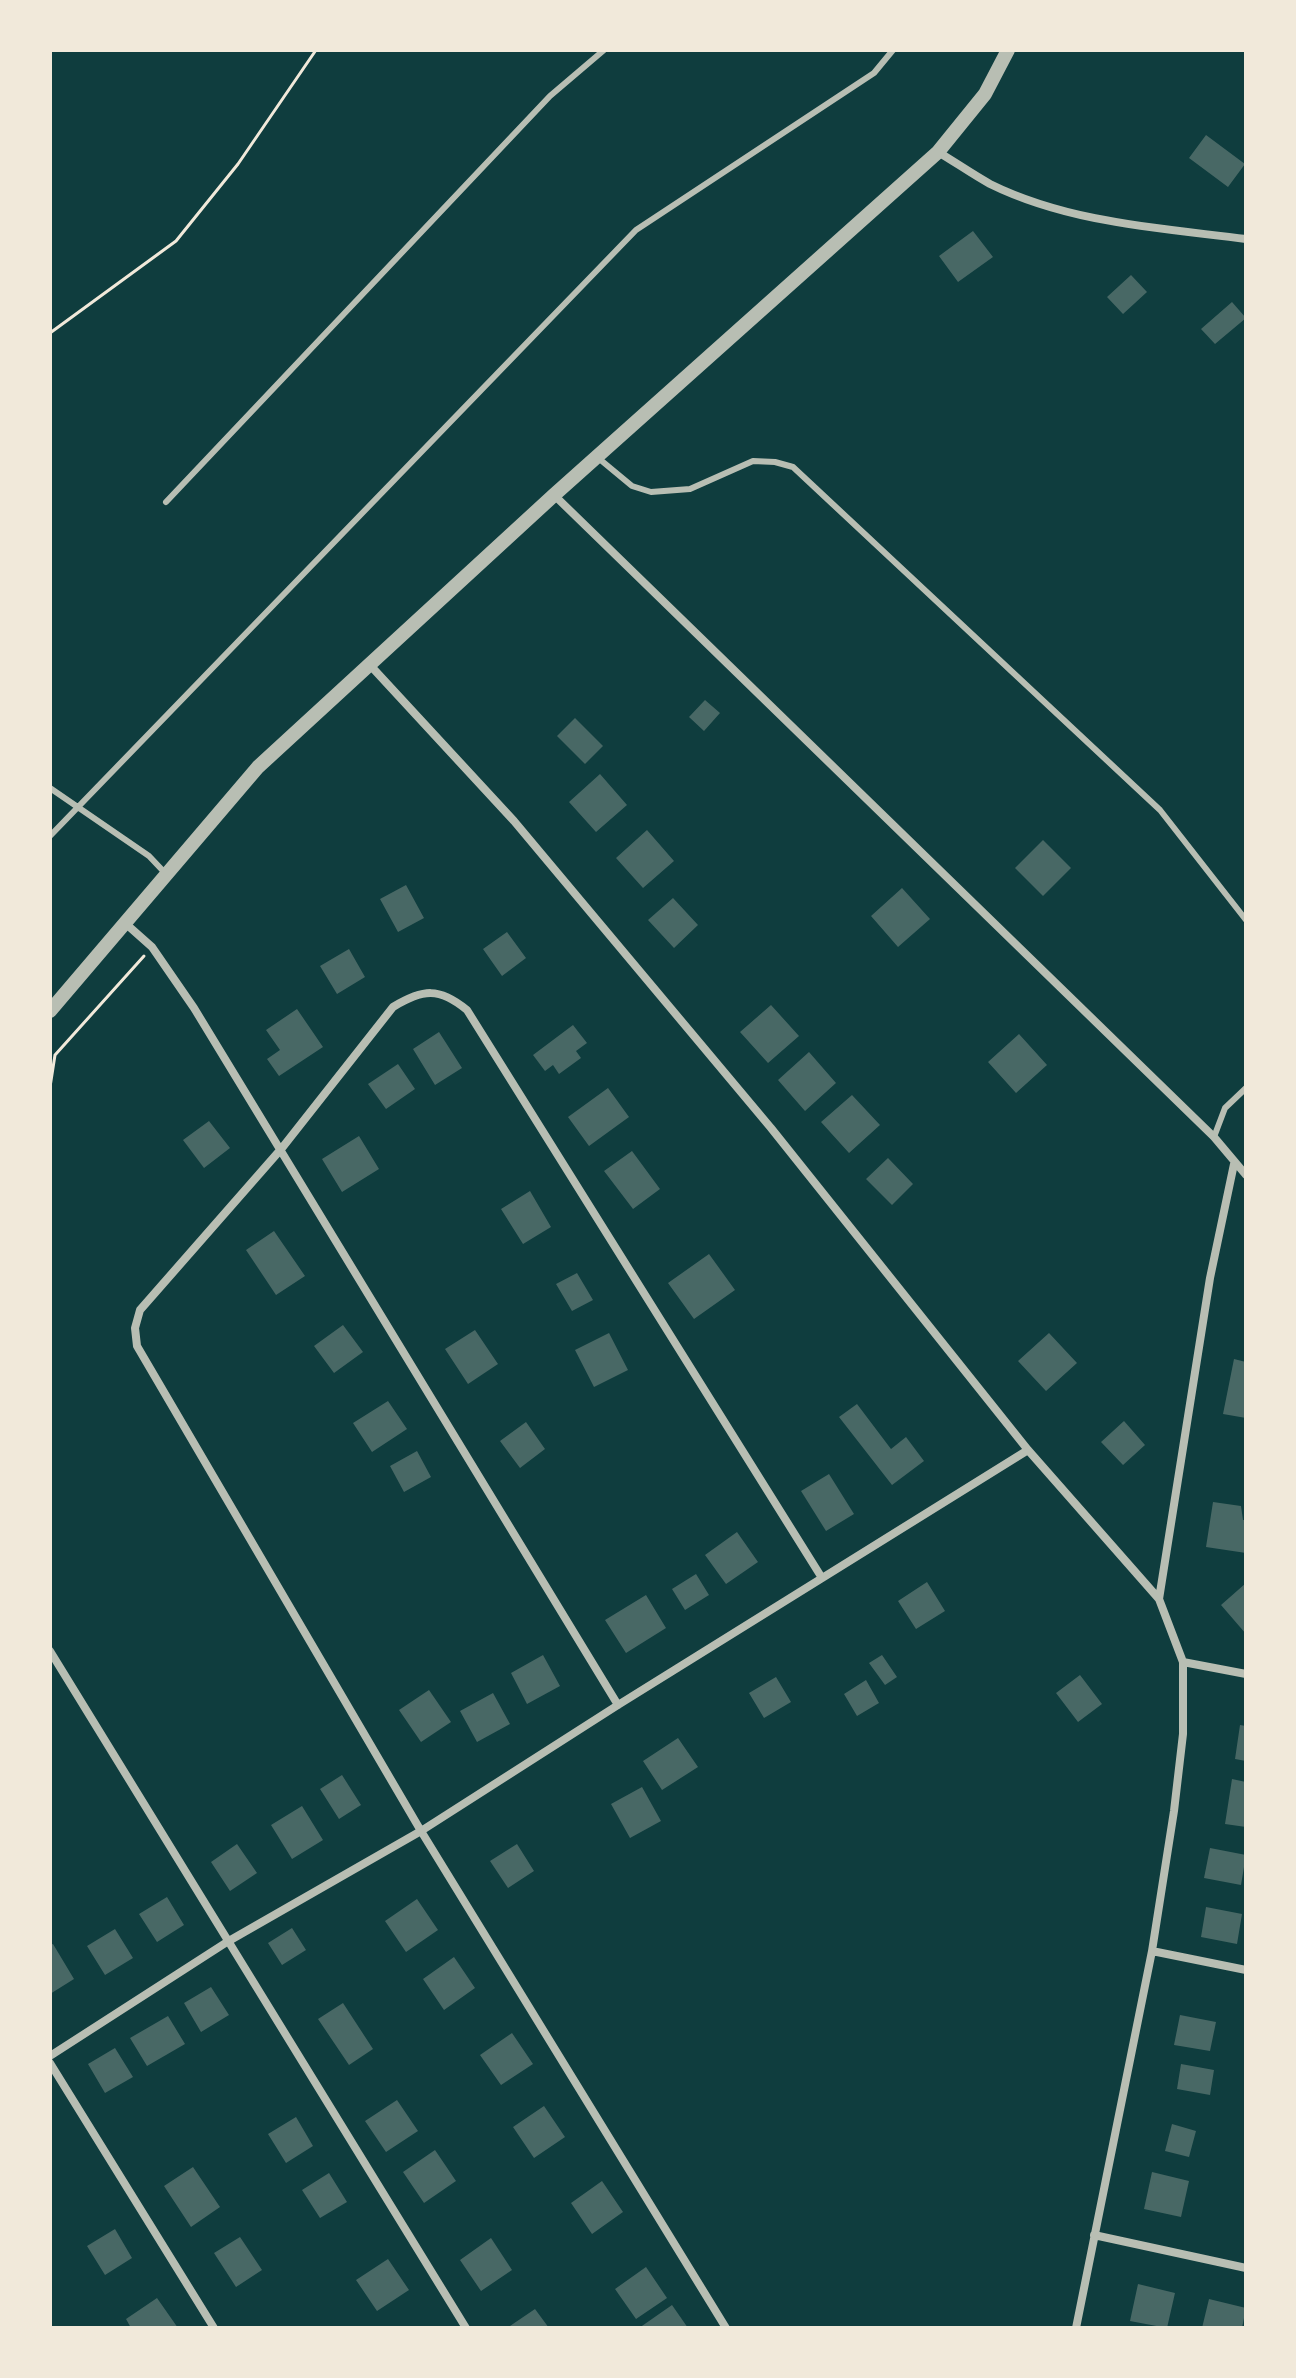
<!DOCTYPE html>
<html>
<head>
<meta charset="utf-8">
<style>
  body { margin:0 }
  #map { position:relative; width:1296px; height:2378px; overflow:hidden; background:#0f3d3e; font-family:"Fira Sans Condensed",sans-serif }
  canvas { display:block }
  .frame { position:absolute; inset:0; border:52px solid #f1e9da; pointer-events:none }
</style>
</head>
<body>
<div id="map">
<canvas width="1296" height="2378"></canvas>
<div class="frame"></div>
</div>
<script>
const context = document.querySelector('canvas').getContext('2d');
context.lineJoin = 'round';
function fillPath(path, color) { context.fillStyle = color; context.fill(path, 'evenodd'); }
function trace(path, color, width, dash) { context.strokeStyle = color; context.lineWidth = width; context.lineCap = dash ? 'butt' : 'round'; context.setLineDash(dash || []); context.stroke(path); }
fillPath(new Path2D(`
  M1206,135L1245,164L1228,187L1189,158Z
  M973,231L993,257L958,282L939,256Z
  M1131,275L1147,292L1123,314L1107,297Z
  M1232,302L1246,318L1215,344L1201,329Z
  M705,700L720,713L704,731L689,717Z
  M575,718L603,746L585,764L557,736Z
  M600,774L627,805L596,832L569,802Z
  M647,830L674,861L643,888L616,858Z
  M1043,840L1071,868L1043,896L1015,868Z
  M406,885L424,918L398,932L380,899Z
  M902,888L930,919L898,947L871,916Z
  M673,898L698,925L674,948L648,920Z
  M507,932L526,958L502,976L483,949Z
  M349,949L365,977L337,994L320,966Z
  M771,1005L799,1036L768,1063L740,1032Z
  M297,1009L323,1047L279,1076L267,1059L280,1050L266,1030Z
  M573,1025L587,1043L576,1051L581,1058L559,1074L553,1065L545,1071L533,1055Z
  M439,1032L462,1068L435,1085L413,1049Z
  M1019,1034L1047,1065L1016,1093L988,1062Z
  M809,1052L836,1083L805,1111L778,1080Z
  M398,1064L415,1089L386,1109L368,1084Z
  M608,1088L629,1117L589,1146L568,1117Z
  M852,1095L880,1125L849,1153L821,1122Z
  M209,1121L230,1148L204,1168L183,1140Z
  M359,1136L379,1169L342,1192L322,1159Z
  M632,1151L660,1189L633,1209L604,1171Z
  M888,1158L913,1184L892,1205L866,1179Z
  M530,1191L551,1227L523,1244L501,1209Z
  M274,1231L305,1276L276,1295L246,1250Z
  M709,1254L735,1290L694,1319L668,1283Z
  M577,1273L593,1300L572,1311L556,1284Z
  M343,1325L363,1352L334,1373L314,1346Z
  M475,1330L498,1364L468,1384L445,1349Z
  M609,1333L628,1370L594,1387L575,1350Z
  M1049,1333L1077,1363L1046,1391L1018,1361Z
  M1234,1359L1246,1362V1418L1223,1414Z
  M388,1401L407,1429L372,1452L353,1423Z
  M857,1404L891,1449L906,1437L924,1461L892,1485L839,1417Z
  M1124,1421L1145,1445L1123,1465L1101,1442Z
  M526,1422L545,1449L520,1468L500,1441Z
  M417,1451L431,1477L404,1492L390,1466Z
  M829,1474L854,1514L826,1531L801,1491Z
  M1213,1502L1241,1506L1243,1520H1246V1553L1206,1547Z
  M737,1532L758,1562L726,1584L705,1555Z
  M696,1574L709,1595L685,1610L672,1589Z
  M927,1582L945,1611L916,1629L898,1601Z
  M1246,1583V1634L1221,1605Z
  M646,1595L666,1628L626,1653L605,1620Z
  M543,1655L560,1686L527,1704L511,1673Z
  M882,1655L897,1677L885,1685L869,1663Z
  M1080,1675L1102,1704L1078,1722L1056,1693Z
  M776,1677L791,1702L764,1718L749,1693Z
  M866,1680L879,1703L857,1716L844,1694Z
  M429,1690L451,1722L421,1742L399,1710Z
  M493,1693L510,1724L477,1742L460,1711Z
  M1240,1725L1246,1726V1761L1235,1759Z
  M678,1738L698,1767L662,1790L643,1761Z
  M342,1775L361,1805L339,1819L320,1789Z
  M1232,1779L1246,1782V1827L1225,1824Z
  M642,1787L661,1821L630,1838L611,1804Z
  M302,1806L323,1840L292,1859L271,1825Z
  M237,1844L257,1873L230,1891L211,1862Z
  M517,1844L534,1871L508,1888L490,1861Z
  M1210,1848L1246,1855L1241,1885L1204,1878Z
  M167,1897L184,1925L157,1942L139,1914Z
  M417,1899L438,1930L406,1952L385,1921Z
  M1206,1907L1242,1914L1237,1944L1201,1937Z
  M292,1928L306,1950L282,1965L268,1943Z
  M115,1929L133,1958L105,1975L87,1946Z
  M53,1944L74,1979L50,1994V1945Z
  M454,1957L475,1988L444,2010L423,1979Z
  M211,1987L229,2015L201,2032L184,2003Z
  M343,2003L373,2049L349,2065L318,2019Z
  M1180,2015L1216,2022L1210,2051L1174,2045Z
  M168,2016L185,2044L147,2066L130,2038Z
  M512,2033L533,2064L501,2085L480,2055Z
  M115,2048L133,2077L105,2093L88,2064Z
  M1181,2064L1214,2070L1210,2095L1177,2089Z
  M397,2100L418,2131L386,2152L365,2121Z
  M544,2106L565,2137L534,2158L513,2127Z
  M296,2117L313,2146L286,2163L268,2134Z
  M1172,2124L1196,2131L1189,2157L1165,2151Z
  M435,2150L456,2181L424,2203L403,2172Z
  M193,2167L220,2207L191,2227L164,2186Z
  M1152,2172L1189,2181L1181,2217L1144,2209Z
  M329,2173L347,2202L320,2218L302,2190Z
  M602,2181L623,2212L592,2234L571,2203Z
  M115,2229L132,2258L105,2275L87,2246Z
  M240,2237L262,2270L236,2287L214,2253Z
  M491,2238L512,2270L481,2291L460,2260Z
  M388,2259L409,2290L377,2311L356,2280Z
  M646,2267L667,2298L636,2319L615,2289Z
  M1138,2284L1175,2293L1167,2328L1130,2321Z
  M157,2298L178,2328H131L126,2319Z
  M1209,2299L1246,2308L1242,2328H1202Z
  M672,2305L688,2328H639Z
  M535,2309L549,2328H507Z`), '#486865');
trace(new Path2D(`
  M50,333L176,241L238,164L316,50
  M50,1087L55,1055L144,956`), '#f1e9da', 3);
trace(new Path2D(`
  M597,457L632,486L651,492L690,489L753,461L775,462L793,467L1160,810L1246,920
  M166,502L550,96L604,50
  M50,788L149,856L166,874
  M50,836L636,230L874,73L893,50
  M1214,1137L1225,1108L1246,1088`), '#b8beb3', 6);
trace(new Path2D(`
  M938,152C955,162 972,174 990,184C1069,223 1160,228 1246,239
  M554,495L1214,1137L1246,1175
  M369,664L514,821L771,1128L1028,1450L1159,1599L1183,1662V1734L1174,1811L1152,1951L1076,2328
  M125,923L152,947L194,1008L618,1705
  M1159,1599L1210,1278L1234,1164
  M50,1651L466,2328
  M1183,1662L1246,1674
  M1152,1951L1246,1970
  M50,2056L227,1942L421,1831L618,1705L1028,1450
  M50,2063L214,2328
  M1094,2235L1246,2268
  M726,2328L421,1831L137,1346L135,1328L140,1310L282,1148L393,1007C423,989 439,987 467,1010L822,1578`), '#b8beb3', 8);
trace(new Path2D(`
  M50,1011L258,767L554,495L938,152L985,94L1008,50`), '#b8beb3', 14);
</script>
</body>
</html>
